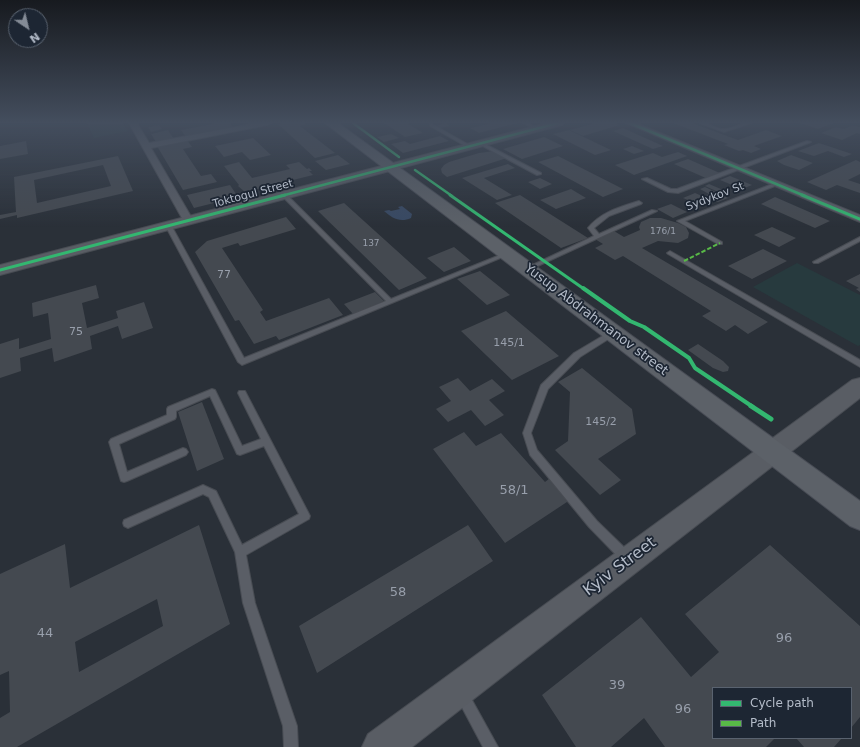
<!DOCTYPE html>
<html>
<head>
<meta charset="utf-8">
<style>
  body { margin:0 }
  #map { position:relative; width:860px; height:747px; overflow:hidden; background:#2a3038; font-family:"DejaVu Sans",sans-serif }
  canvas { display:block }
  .legend { position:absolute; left:712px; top:687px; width:140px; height:52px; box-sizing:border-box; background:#1d2633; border:1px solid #59626f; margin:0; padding:5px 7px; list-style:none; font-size:12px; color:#b4bcc9 }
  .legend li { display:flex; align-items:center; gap:8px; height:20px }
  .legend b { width:20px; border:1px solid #59626f }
  .north { position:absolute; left:8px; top:8px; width:40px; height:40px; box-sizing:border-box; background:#1d2633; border:1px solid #59626f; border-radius:50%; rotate:145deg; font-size:11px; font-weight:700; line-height:16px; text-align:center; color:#b4bcc9 }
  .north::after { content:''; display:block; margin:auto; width:14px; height:18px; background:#848b96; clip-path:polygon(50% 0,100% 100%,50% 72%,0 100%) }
</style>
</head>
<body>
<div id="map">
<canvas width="860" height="747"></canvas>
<ul class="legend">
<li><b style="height:5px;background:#33b770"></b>Cycle path</li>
<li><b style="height:5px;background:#58b947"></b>Path</li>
</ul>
<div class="north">N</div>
</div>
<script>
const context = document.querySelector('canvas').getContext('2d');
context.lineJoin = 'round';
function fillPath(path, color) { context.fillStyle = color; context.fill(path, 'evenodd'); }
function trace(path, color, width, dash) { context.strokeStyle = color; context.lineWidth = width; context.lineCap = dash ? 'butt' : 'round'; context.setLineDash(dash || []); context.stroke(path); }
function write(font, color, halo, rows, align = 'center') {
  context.font = font + ' "DejaVu Sans",sans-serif'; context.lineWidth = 3.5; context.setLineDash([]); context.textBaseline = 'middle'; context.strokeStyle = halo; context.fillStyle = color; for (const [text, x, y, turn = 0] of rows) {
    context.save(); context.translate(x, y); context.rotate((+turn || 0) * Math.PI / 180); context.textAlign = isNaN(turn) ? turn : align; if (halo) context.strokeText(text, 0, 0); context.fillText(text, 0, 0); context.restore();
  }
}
fillPath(new Path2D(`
  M87,123H123L128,131L94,138Z
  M797,263L860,295V345L858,346L753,287Z`), '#273a3e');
fillPath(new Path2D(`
  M402,206L412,214L411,218C400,223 392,218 384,211L389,210L391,211L400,209L398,207Z`), '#384963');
fillPath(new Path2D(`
  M217,123H230L233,127L185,136L181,130Z
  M285,123H304L306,125L300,126L335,153L315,158L278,124Z
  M384,123H407L423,133L405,137Z
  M445,123L450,126L440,128L435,126Z
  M492,123H518L479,133L470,128Z
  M595,123H615L620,125L583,136L570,130Z
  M673,123H692L738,140L766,130L782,136L754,146L761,149L751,153L743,150L739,151L724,145L728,144Z
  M800,123H834L818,129Z
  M159,125L162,129L151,132L148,127Z
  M853,125L860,127V134L857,133L842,140L821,133L836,127L844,129Z
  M623,128L663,146L653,149L613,131Z
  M168,130L174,139L156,142L151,134Z
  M569,130L611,150L595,155L553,134Z
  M391,134L399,138L384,142L377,137Z
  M440,136L449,141L403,153L391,144L405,141L410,144Z
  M544,137L563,146L522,159L503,149Z
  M253,138L271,155L250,160L242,152L224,157L215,146Z
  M187,140L192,147L183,149L201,176L211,174L217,182L183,190L157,146Z
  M26,141L28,154L0,159V146Z
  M819,143L852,154L844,157L828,151L814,156L798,151Z
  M632,146L644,151L634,154L623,149Z
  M494,151L507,158L447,177L442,173L441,169L444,165L449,162L479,153Z
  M678,152L687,156L634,175L615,165L653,153L662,157Z
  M338,155L350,164L326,170L315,161Z
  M791,155L813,163L799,170L784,165L777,161Z
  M118,156L133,191L17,218V215L0,219V215L16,212L14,177ZM103,165L111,186L37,203L34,180Z
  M558,156L623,189L603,197L538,162Z
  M688,159L722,174L708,179L674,164Z
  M856,160L860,162V174L848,180L860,184V193L837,185L826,190L807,182Z
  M239,162L252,178L290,169L286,165L299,162L307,169L309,168L312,171H309L313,175L245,192L238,186L239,185L224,166Z
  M508,164L515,168L484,178L512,195L497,200L462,178Z
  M730,176L752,185L742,189L720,180Z
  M540,178L552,184L540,189L528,182Z
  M709,184L728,192L723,194L705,186Z
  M230,185L238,197L194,208L187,195Z
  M705,187L728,198L718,202L704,196L709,194L700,189Z
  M571,189L586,198L556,209L540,200Z
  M695,193L714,201L702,206L683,198Z
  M520,195L588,238L561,248L495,203Z
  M775,197L830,221L815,228L761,204Z
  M344,203L427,278L399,290L318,211Z
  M671,204L687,212L673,218L657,209Z
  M286,217L296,229L240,246L238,243L222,248L263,310L260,312L266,321L329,298L343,315L279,340L276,336L254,344L239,320L235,321L195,252L207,241Z
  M650,218H661L678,223L686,227L689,233L688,238L678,243L658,241L642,248L768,322L748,334L735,325L726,331L702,316L711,311L623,256L615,260L595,248L603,244L595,239L614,231L624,237L640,230L639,227L641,222Z
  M772,227L796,238L779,247L754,235Z
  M454,247L471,261L444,272L427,258Z
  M763,249L787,261L752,279L728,266Z
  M480,271L510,295L487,305L457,279Z
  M860,274V292L856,289L859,288L846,281Z
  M96,285L99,298L82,303L87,328L118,318L116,311L144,302L153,328L122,339L118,326L90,336L92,349L54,362L52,348L20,358L21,371L0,378V344L19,338V349L51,339L48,313L33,317L32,303Z
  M375,292L384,301L353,314L344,304Z
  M506,311L559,356L512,380L461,331Z
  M698,344L723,361L729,367L728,371L723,372L713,368L688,350Z
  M582,368L632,409L636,434L598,459L621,480L600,495L555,450L568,441L570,392L558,382Z
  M458,378L470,391L492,379L505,391L489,400L504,415L485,426L471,410L448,422L436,409L451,401L439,387Z
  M202,402L224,459L197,471L178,412Z
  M464,432L476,446L501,433L545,482L550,478L570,500L505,543L433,449Z
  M199,525L230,624L17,747H0V718L10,712L9,671L0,675V574L65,544L70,588ZM157,599L163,626L79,672L75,642Z
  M468,525L493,561L317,673L299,626Z
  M770,545L860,626V717L851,728V688H713V738H775L766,747H665L644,718L611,747H576L542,695L641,617L691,677L719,652L685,614Z
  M796,738H842L834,747H804Z`), '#444950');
const lane = new Path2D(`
  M523,123H527L538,128L535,129Z
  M700,123C709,122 717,130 725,129C734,128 742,122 751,123L724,132Z
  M430,124H432L471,146L467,147L430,126Z
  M807,141L811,142L678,193L668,192L642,179L647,178L671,189H677Z
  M481,142L541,173V174L537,175L479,144V143Z
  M775,183L780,184L685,221L722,242V244H718L677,221Z
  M282,194H286L391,299L505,253L507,252L510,254L242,365L238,362L165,225L166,224L171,225L244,358L386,301L282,196Z
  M639,201L642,203L641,204L609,216L594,228L599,234L652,210L657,211L529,270L527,271L524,269L594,236L588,228C601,212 620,207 639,201Z
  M860,237V241L818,263H814L813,262Z
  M670,251L860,360V367L668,254L667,253Z
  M611,331H614L618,333L580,357L548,389L531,433L537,450L597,521L631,554L632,558L631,562L627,563L623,562L589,527L530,455L523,433L541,385L574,353Z
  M212,389L215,390L216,392L242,446L261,439L238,393L239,391H245L310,516L309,519L246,555L255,603L297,726L298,747H284L283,726L243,603L235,552L209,497L203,494L128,528L124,526L123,523L124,520L203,485L216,491L242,545L299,514L264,446L240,455L237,454L210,396L176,411V417L175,419L119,444L127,472L183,448L186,449L188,452L186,455L127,481L124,482L121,481L109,442L111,439L167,415V409L168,407Z
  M462,690L467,691L498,747H483L456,696L457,691Z`);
const street = new Path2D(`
  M129,123H137L149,143L257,123H271L267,125L151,148L193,220L188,223L183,220Z
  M626,123H636L860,215V222Z`);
const secondary = new Path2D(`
  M547,123H564L562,125L0,275V265Z
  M860,378V398L412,747H362L368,734L852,380Z`);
const primary = new Path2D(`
  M325,123H338L860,501V530L850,526Z`);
trace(lane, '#484c53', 2);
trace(street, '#484c53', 2);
trace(secondary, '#484c53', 2);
trace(primary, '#484c55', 2);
fillPath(lane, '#5a5e66');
fillPath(street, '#5a5e66');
fillPath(secondary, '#595d64');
fillPath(primary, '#5c6168');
trace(new Path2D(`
  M684,261L720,243`), '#58b947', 2, [4.5, 2]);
trace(new Path2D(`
  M353,123L399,157
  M630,123L805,196
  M415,170L452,196
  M281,196L558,123`), '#33b770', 2.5);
trace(new Path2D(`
  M450,195L584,289
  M802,195L860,219
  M0,270L285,195`), '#33b770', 3);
trace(new Path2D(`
  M583,288L630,321L644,327L689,358L695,368L753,407`), '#33b770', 4);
trace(new Path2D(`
  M751,406L771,419`), '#33b770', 5);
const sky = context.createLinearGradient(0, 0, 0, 227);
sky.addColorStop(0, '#171a1f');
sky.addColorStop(0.54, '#444e5e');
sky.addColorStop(1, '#444e5e00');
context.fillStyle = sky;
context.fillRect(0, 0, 860, 227);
write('9px', '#989fab', null, [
  ["176/1",663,232],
  ["137",371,244]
]);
write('11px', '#b4bcc9', '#1d2633', [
  ["Toktogul Street",253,194,-15],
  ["Sydykov St",715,197,-21]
]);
write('11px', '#989fab', null, [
  ["77",224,275],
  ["75",76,332],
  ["145/1",509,343],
  ["145/2",601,422]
]);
write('13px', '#b4bcc9', '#1d2633', [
  ["Yusup Abdrahmanov street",596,320,37]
]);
write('13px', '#989fab', null, [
  ["58/1",514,491],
  ["58",398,593],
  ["44",45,634],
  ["96",784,639],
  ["39",617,686],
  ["96",683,710]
]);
write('16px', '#b4bcc9', '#1d2633', [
  ["Kyiv Street",620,567,-37]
]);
</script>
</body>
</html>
